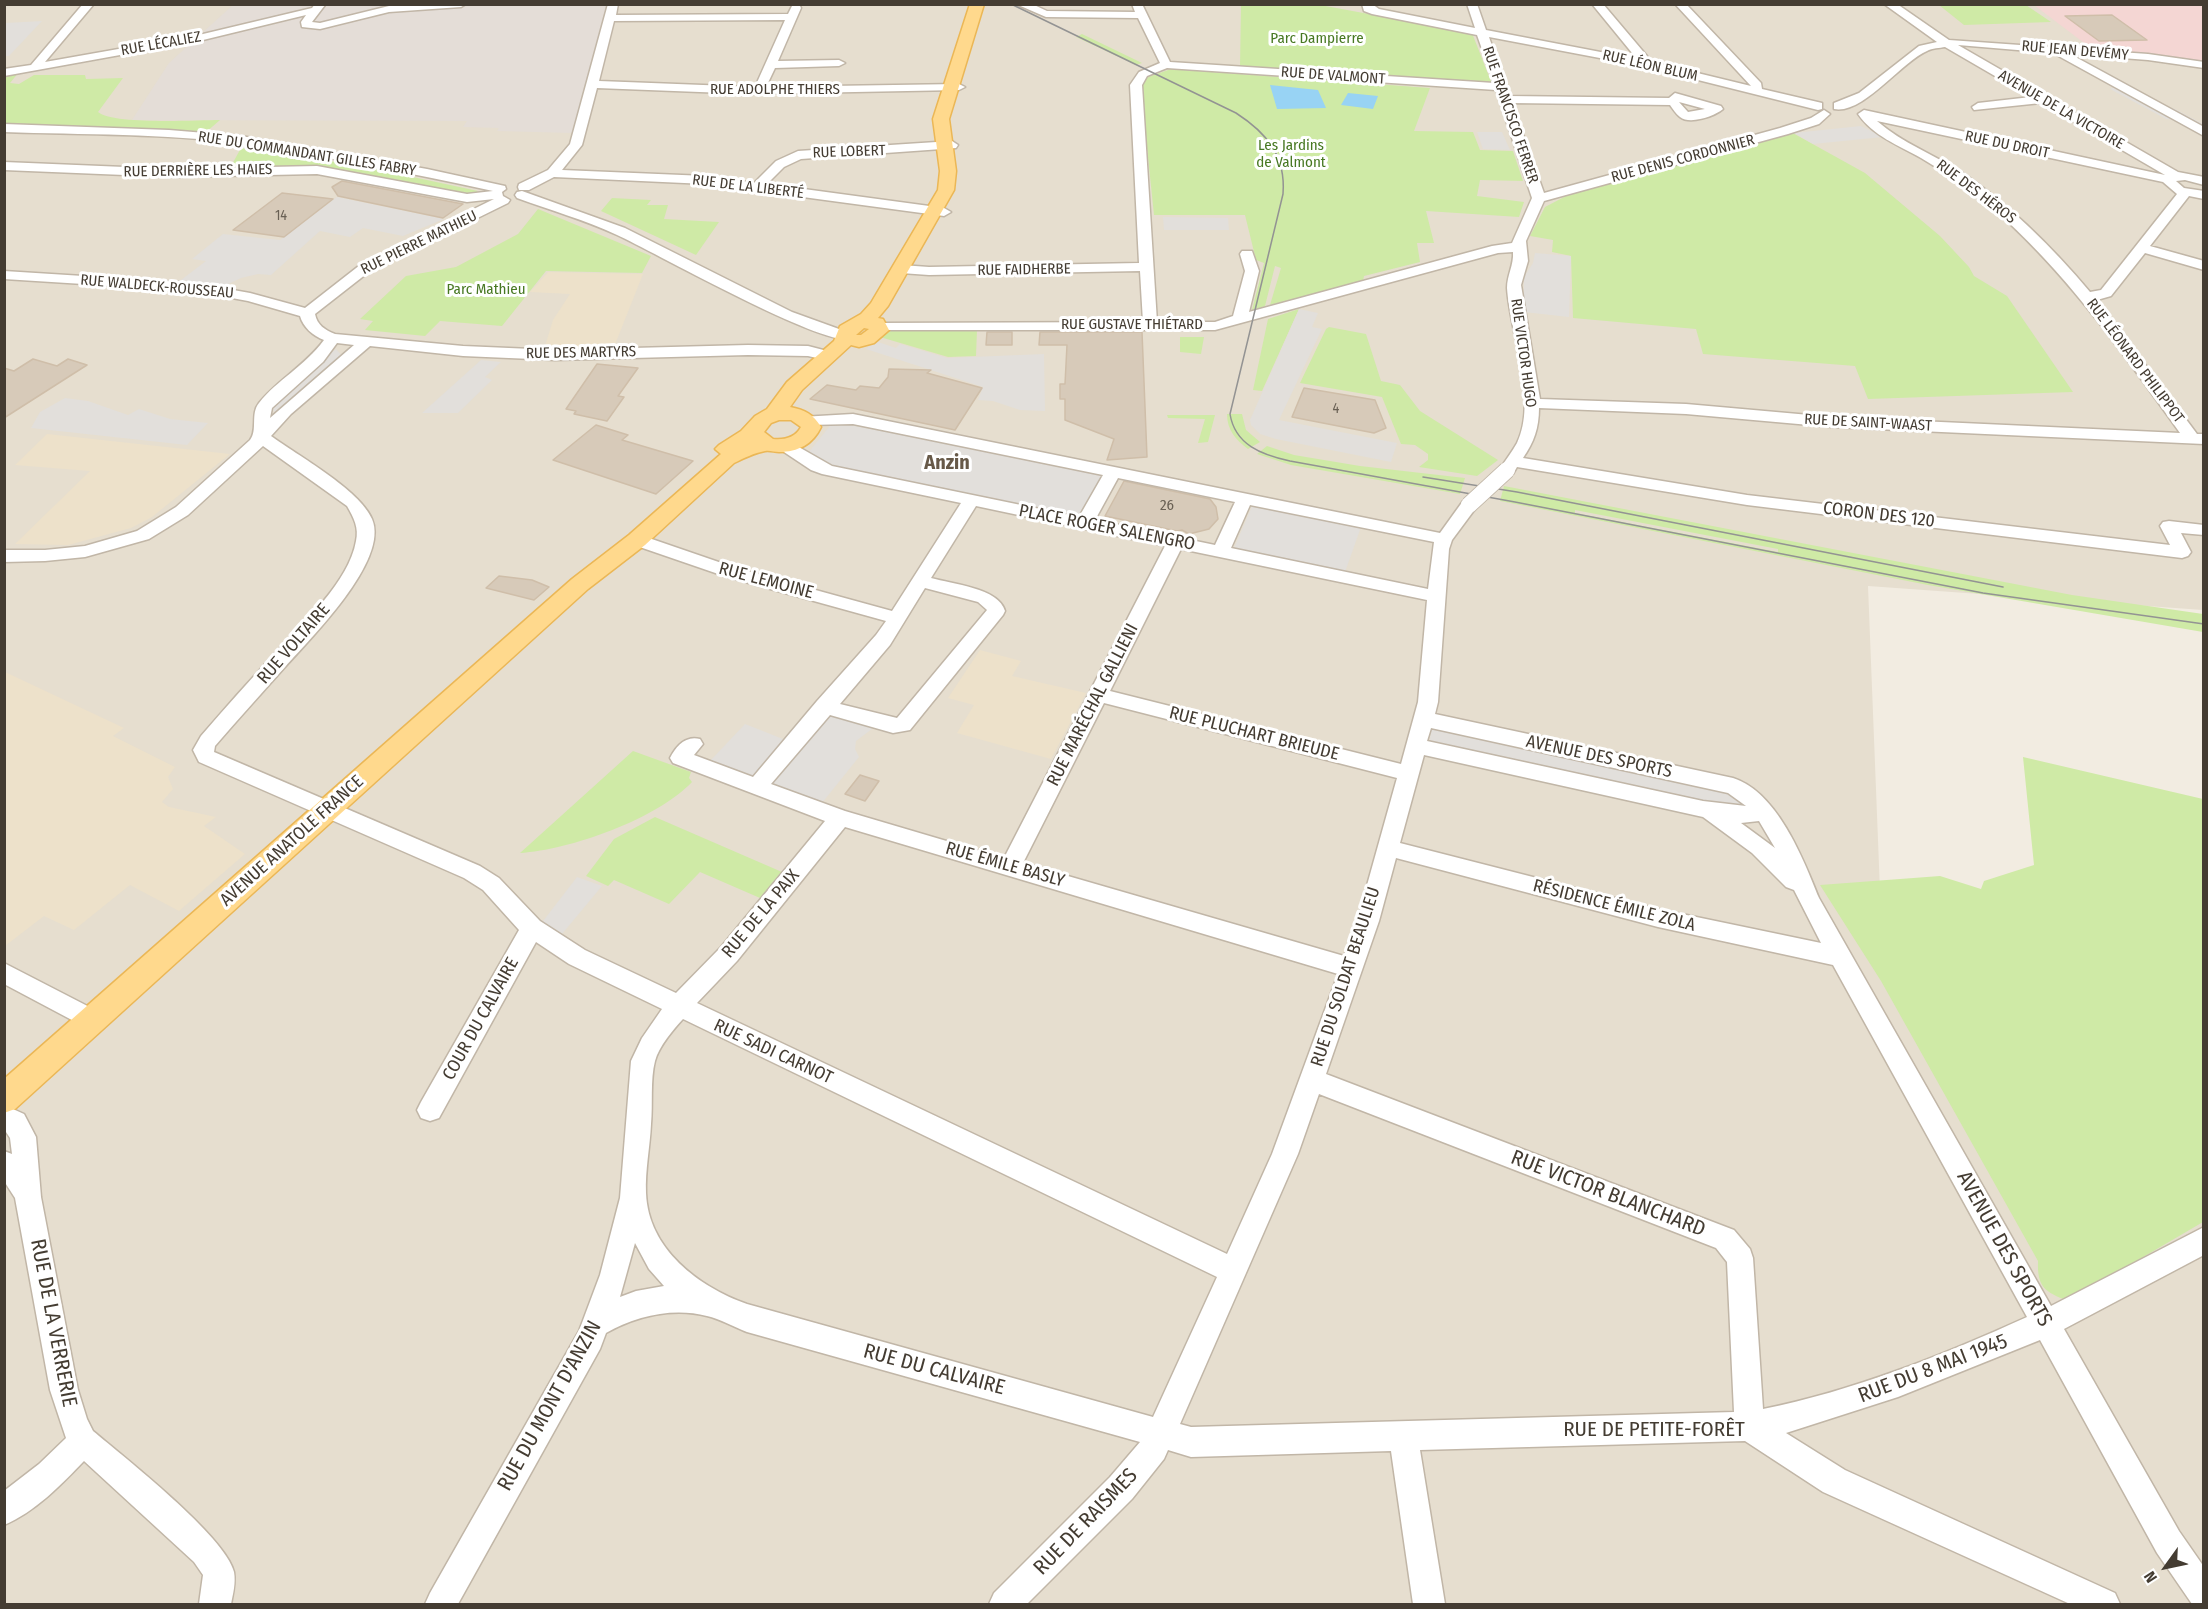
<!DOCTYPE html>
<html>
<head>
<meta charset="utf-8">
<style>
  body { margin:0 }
  #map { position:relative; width:2208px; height:1609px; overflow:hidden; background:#f2ece1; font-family:"Fira Sans Condensed",sans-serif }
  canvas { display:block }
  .frame { position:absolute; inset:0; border:6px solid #443c32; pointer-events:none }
  .north { position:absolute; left:2136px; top:1537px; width:60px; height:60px; -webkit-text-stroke:4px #fff; paint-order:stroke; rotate:237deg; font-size:16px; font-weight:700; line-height:24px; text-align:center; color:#443c32 }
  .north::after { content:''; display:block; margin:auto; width:21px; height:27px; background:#443c32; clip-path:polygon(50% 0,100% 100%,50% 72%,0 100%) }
</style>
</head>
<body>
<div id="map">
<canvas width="2208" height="1609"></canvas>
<div class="frame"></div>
<div class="north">N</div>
</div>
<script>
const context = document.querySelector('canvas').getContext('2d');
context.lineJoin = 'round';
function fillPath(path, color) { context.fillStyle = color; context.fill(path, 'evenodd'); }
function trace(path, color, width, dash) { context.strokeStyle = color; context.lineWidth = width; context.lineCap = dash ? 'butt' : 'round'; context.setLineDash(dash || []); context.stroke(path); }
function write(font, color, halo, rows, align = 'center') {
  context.font = font + ' "Fira Sans Condensed",sans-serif'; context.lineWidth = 6; context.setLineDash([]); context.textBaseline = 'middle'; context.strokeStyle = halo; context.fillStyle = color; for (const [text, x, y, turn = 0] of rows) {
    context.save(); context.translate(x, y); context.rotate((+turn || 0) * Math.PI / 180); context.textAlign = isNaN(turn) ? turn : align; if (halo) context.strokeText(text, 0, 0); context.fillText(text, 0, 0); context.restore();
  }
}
fillPath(new Path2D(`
  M5,5H2203V610L1868,586L1880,891L2203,1028V1604H5Z`), '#e6decf');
fillPath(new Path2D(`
  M233,5H610L572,133L497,131L499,128L463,127L467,121L132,120L169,63Z`), '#e4ddd7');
fillPath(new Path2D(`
  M548,272L643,274L614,347L559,348L545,346L553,320L570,294L530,292Z
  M47,434L230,454L152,517L131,528L68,545L15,544L90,471L15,465Z
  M980,650L1021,661L1012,676L1086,693L1051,759L957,733L974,705L948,698Z
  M5,672L124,728L113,736L175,767L168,777L173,789L162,802L169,807L216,817L204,826L245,854L179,911L130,885L74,930L44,916L5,946Z`), '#ede1ca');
fillPath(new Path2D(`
  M2034,5H2203V64L2092,49Z`), '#f4d6d3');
fillPath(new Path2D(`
  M1241,5H1320L1472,33L1492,84L1240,67Z
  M1939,5H2026L2051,22L1964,25Z
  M1082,34L1142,63L1136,65L1076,37Z
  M1171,69L1430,88L1414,131L1473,132L1480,150L1513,151L1523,181L1480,180L1477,196L1524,202L1519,217L1426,211L1434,243H1417L1420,262L1364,276L1363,281L1270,305L1281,268L1275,266L1265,306L1252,310L1264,263L1256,260L1245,215H1154L1140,80Z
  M19,72L10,83L19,84L34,75H85L86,79L123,78L98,112C113,125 196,120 220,120L205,133L5,126V73Z
  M1791,132L1865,173L1940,236L1969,267L1974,276L2007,296L2073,392L1868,399L1855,366L1703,354L1696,329L1573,318L1571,256L1552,252L1553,240L1530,236L1545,207L1566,196Z
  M241,148L357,165L478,191L473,195L361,173L315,167L230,168Z
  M612,198L651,200L647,205H668L664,219L719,222L696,255L601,211Z
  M538,209L651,256L642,273L546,271L502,326L440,321L425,336L365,330L373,321L360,319L406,276L456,267L518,234Z
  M1299,309L1262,391L1253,390L1268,319Z
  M1329,327L1366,334L1381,381L1400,385L1420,411L1498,460L1477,476L1419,467L1428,460V454L1415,445L1401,444L1382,397L1300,383L1326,329Z
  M977,330L976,356L948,357L880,337L887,331Z
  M1180,337H1204L1201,354L1180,352Z
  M1227,414H1242L1246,430L1260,442L1248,449C1236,440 1227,430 1227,414Z
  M1167,415H1215L1208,442L1198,443L1205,419L1168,418Z
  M1267,446L1294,455L1360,466L1465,478L1460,494L1291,465L1257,454Z
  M1504,486L2072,595L2203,614V632L1928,585L1500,501ZM1575,510L1778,549V552L1575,513Z
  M633,751L691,772L689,778L692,782C657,819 570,850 520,853Z
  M2023,757L2203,799V1222L2068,1301C2045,1292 2037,1287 2038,1261L1881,981L1820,885L1940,876L1981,889L1984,881L2034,865Z
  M655,817L782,872L760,898L700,872L669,904L614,880L608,886L586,876L614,839Z`), '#cfeaa6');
fillPath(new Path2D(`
  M42,21L9,56H5V23Z
  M2116,86L2153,107L2173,108L2203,124V130L2187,121L2166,119L2110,89Z
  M1861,126L1883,137L1813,144L1794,133Z
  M1477,132H1502L1510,150L1483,149Z
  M337,197L444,219L403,236L363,228L350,237L320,231L271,275L258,274L241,278L224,286L181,280L206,261L192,259L223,234L280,240Z
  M1163,217L1228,218L1229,230H1164Z
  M1535,253L1571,256L1569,317L1524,312V277L1533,263Z
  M1299,309L1318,313L1312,327L1322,329L1279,420L1397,443L1391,462L1276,439L1260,434L1251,425L1250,420Z
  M875,341L896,348L900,344L947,358L1044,354L1045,411L1020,410L993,401L978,400L983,387L866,349Z
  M336,349L344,358L276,414L270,405Z
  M481,360L501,362L485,377L492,380L458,413H422Z
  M65,398L88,401L128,415L139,409L170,419L208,423L187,445L31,428L40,412Z
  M833,422L1104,473L1081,516L824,465L808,453Z
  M1253,504L1361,527L1345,572L1234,548Z
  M837,716L876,726L856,741L855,749L859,757L822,803L774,787L772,782L823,717Z
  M745,724L788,741L754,779L710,761Z
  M1436,727L1734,791L1742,797L1741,805L1731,808L1434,743L1430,740L1431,728Z
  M577,877L602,886L562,934L540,925Z`), '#e2dfdb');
fillPath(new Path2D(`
  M1270,85L1318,90L1326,108L1277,109Z
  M1348,93L1378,96L1373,109L1341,105Z`), '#98d3f4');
const building = new Path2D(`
  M2112,15L2147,40L2099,41L2065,16Z
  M342,181L463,204L443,218L338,196L332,187Z
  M282,193L333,199L284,237L233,230Z
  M987,332H1012V345H986Z
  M1040,332H1142L1147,457L1107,460L1114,439L1065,420V399H1060V384H1065L1067,345H1039Z
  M33,359L57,366L68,359L87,365L4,418V368L14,371Z
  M597,364L638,368L618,396L624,397L607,421L574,414L576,411L566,409Z
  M889,369L931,370L927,373L982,388L955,430L810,399L827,385L856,390L860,386L879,388L888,377Z
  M1304,388L1375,400L1386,428L1374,433L1292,417Z
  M596,425L628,435L622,440L693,461L656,494L553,460Z
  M1124,481L1210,499L1216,507L1218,519L1209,529L1189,534L1182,530L1177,531L1105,516Z
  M499,576L532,580L549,587L534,600L486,588Z
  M860,775L879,781L865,801L845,794Z`);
fillPath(building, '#d7cab9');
trace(building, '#cfbea9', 1.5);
const minor = new Path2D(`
  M83,4H94L45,62L203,34L312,8L315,4L325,5L312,22L320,23L389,6L466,4L461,7L389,12L320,29L302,27L301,22L306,15L203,40L4,76V69L31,65Z
  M608,4H618L616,15L788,14L792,6H800L801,8L778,61L839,60L845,63L839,66L775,68L766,87L959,84L965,87L959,90L751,94L597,88L582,145L562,170L706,176L754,183L776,161L798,151L952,141L958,145L956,148L801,159L784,167L767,184L944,208L951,212L944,216L706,184L554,177L529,190H519L518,187L519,184L548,170L570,144ZM785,20L755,87L599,81L614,21Z
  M1016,4H1032L1047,11L1135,12L1132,4H1142L1170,62L1494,83L1477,35L1372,14L1364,11L1362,4H1372L1379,9L1475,28L1467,4H1477L1486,30L1637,59L1592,4H1603L1647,56L1648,61L1751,86L1675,4H1686L1761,83L1762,89L1822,103V109L1818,110L1642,66L1489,37L1509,96L1669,98L1675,93L1721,106L1723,109C1715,116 1690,125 1680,117C1676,114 1673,109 1670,105L1512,103L1544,193L1780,128L1811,118L1824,110L1830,114L1819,124L1788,134L1544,201L1526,241L1528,261L1521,285L1540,399L1686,404L1832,417L2180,433C2122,352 2065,270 1988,204C1967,186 1944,172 1921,158C1898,145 1873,136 1858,114L1864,110L2165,175L2041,103L1974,110L1972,107L1978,103L2031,97L1945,47C1940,48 1932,48 1927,51C1902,61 1863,115 1834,109V103L1859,93L1919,46L1937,42L1884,4H1897L1949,40L2148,54L2204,62V68L2148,60L2070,54L2204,127V136L2053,53L1958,45L2178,172L2204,177V185L2185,180L2176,181L2184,188L2204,191V199L2189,196L2150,246L2204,261V270L2145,253L2111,296L2097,300L2197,434H2204V444L1832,427L1686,414L1539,408C1539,428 1534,442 1523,458L1747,495L2170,545L2160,526L2163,522L2169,521L2204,525V535L2181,533L2191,552L2188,556L2182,558L1747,505L1517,467L1513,474H1501L1499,470C1505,461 1512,452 1517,443C1538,400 1510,334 1507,288C1507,275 1514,265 1513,252L1498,253L1215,330H874L872,327L874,324L879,323L1143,322L1140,271L929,275L901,273L894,269L901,265L929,267L1139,263L1130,85L1139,72L1160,63L1138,18L1046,17ZM1167,68L1496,90L1532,198L1512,243L1492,246L1249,312L1259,271L1252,251H1242L1240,254L1245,271L1233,316L1215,322H1157L1142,85L1147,76ZM1679,102L1705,109L1688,112ZM1877,121L2163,182L2177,194L2101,290L2090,292C2053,248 2011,206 1963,173C1935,155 1902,143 1877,121Z
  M4,124L169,130L241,136L427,169L505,186L506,189L502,192L503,196L510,200L508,203L370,271L315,314C317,325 325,330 335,334L463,346L555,350L748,345L808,346L835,353L838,356L835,359L830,361L808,356L748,355L555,360L463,356L370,346L291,414L271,436C297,455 360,490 372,519C390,560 310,639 285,667C262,693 238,719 215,746L214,752L480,866L499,878L540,921L585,950L676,993L721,947L825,821L673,763L670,758C676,746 686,735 700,739L703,744L694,755L753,777L817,701L876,635L886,621L727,577L631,544L628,540L631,536H643L739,569L892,611L961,503L822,474L811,470L778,448L776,445L778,442H790L832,466L1079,517L1103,475L853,424L807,425L799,420L801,417L853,414L1440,533L1463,501H1475L1478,505L1452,540L1449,549L1438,702L1435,714L1733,778C1777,792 1803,858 1819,898L2051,1306L2204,1227V1255L2064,1329L2179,1531L2204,1567V1604H2192L2157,1553L2040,1340L1898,1397L1786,1433L1845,1470L2115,1593L2120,1604H2070L1823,1492L1745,1441L1420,1450L1445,1604H1413L1391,1451L1191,1457L1168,1450L1164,1459L1132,1499L1027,1604H989L994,1593L1110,1477L1140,1442L747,1332C734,1327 720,1319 707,1316C673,1307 636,1316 606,1333L600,1349L458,1604H425L430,1593L579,1331L600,1275L620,1198L631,1061L642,1038L662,1009L569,964L536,942L439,1118L430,1121L421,1118L417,1110L421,1102L519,930L483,890L464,878L199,762L193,750L201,736C225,708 250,680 275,653C303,623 349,582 356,541C359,528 354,518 347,506L263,446L188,515L149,539L85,557L45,561L4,562V550H45L85,546L137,531L176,507L250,440C258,430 250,414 259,403C277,380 305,366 324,340C313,336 303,327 300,316L248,301L194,291L4,279V271L194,283L250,293L305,308L360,265L494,199L467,202L317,174L173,177L4,170V162L173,169L317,166L467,194L493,191C410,173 326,156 242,144C164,133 83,135 4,132ZM337,343L354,345L270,418L272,408L323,362ZM1118,478L1235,502L1215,545L1095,520ZM1250,505L1434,542L1428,589L1231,548ZM976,506L1165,546L1004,858L845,811L771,784L830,715L893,733L910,730L1003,615L1005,611C999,588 952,584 931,578ZM1181,549L1427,600L1418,702L1401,764L1110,691ZM925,588L978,602L987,610L897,718L840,704L890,645ZM1104,703L1397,778L1357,921L1344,956L1023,863ZM1431,728L1728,793L1746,806L1703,801L1427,741ZM1424,755L1703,817L1752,853L1786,887L1794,890L1821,943L1658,909L1400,843ZM1759,821L1775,848L1741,823ZM845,827L1338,974L1272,1154L1227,1254L697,1003L737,961ZM1396,858L1658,927L1833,965L2027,1317C1943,1355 1853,1391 1763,1409L1753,1258L1750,1249L1734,1230L1326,1074L1379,921ZM683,1019L1217,1277L1153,1417L747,1304C699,1287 648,1249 646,1193C645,1170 650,1147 651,1124C653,1104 650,1080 655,1061C659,1046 673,1030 683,1019ZM1319,1094L1716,1248L1727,1262L1734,1412L1191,1427L1180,1424L1298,1154ZM635,1243L649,1269L664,1286L636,1291L620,1297Z
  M522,191L625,228L792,312L850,333L852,336L850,339C821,346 654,252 617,235C585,220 550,210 517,198L515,195L517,192Z
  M4,963L101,1013L105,1020L101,1027L93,1030L85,1027L4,984Z
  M4,1105L24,1114L36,1137L41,1197L78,1390L87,1419L93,1431C124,1457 226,1537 234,1572C236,1583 233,1594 231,1604H199L203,1575L194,1562L84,1461C61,1485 35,1512 4,1525V1491L39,1464L66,1438L50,1390L15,1198L4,1181V1151L12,1154L10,1138L4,1129Z`);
const major = new Path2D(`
  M970,4H984L949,119L956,171L954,190L888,306L878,318L883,319L889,330L874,343L859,347L851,345L802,390L790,407C805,410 813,414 821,427C813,444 798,452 779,452C774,452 770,450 765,451C754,453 744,458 734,463L645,545L588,589L15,1109L4,1113V1079L572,579L629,535L721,454L715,449L719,445L741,431L755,416L767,409L787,382L834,341L840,326L861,314L871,303L938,190L940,171L933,119ZM864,328L869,329L861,335H856ZM779,420H791L801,427C795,438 784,440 773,439L764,432L771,423Z`);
trace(minor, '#c1b6a7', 3);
trace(major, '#ebb756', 3);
fillPath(minor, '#fff');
fillPath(major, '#ffd98d');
trace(new Path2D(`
  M1011,4L1236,113C1267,133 1286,156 1283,194L1230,414C1235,445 1262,455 1290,461L1515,502L1983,593L2204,624
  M1423,477L1517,492L2003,587`), '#939393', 1.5);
const minorBridge = new Path2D(`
  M1469,505L1507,470`);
trace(minorBridge, '#c1b6a7', 18, []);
trace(minorBridge, '#fff', 16);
write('14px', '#696054', null, [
  ["14",281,216],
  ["4",1336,409]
]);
write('15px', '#477822', '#fff', [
  ["Parc Dampierre",1317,39],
  ["Les Jardins",1291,146],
  ["de Valmont",1291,163],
  ["Parc Mathieu",486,290]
]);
write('15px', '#443c32', '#fff', [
  ["RUE LÉCALIEZ",161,44,-10],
  ["RUE JEAN DEVÉMY",2075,51,5],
  ["RUE LÉON BLUM",1650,66,13],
  ["RUE DE VALMONT",1333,76,4],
  ["RUE ADOLPHE THIERS",775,90],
  ["AVENUE DE LA VICTOIRE",2061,110,30],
  ["RUE FRANCISCO FERRER",1510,115,71],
  ["RUE DU DROIT",2007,145,12],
  ["RUE LOBERT",849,152,-2],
  ["RUE DU COMMANDANT GILLES FABRY",307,154,9],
  ["RUE DENIS CORDONNIER",1683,159,-15],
  ["RUE DERRIÈRE LES HAIES",198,171,-1],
  ["RUE DE LA LIBERTÉ",748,187,7],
  ["RUE DES HÉROS",1976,192,37],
  ["RUE PIERRE MATHIEU",419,243,-26],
  ["RUE FAIDHERBE",1024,270,-1],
  ["RUE WALDECK-ROUSSEAU",157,287,5],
  ["RUE GUSTAVE THIÉTARD",1132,325],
  ["RUE DES MARTYRS",581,353,-1],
  ["RUE VICTOR HUGO",1523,353,82],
  ["RUE LÉONARD PHILIPPOT",2135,361,53],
  ["RUE DE SAINT-WAAST",1868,423,3]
]);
write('15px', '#696054', null, [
  ["26",1167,506]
]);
write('18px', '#443c32', '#fff', [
  ["CORON DES 120",1879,515,7],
  ["PLACE ROGER SALENGRO",1107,528,11],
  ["RUE LEMOINE",766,581,15],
  ["RUE VOLTAIRE",294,644,-49],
  ["RUE MARÉCHAL GALLIENI",1093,705,-63],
  ["RUE PLUCHART BRIEUDE",1254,734,14],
  ["AVENUE DES SPORTS",1599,757,12],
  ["AVENUE ANATOLE FRANCE",292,841,-42],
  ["RUE ÉMILE BASLY",1005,865,16],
  ["RÉSIDENCE ÉMILE ZOLA",1614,906,14],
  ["RUE DE LA PAIX",761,914,-50],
  ["RUE DU SOLDAT BEAULIEU",1346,977,-72],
  ["COUR DU CALVAIRE",481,1019,-61],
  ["RUE SADI CARNOT",773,1052,25]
]);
write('bold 20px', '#675948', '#fff', [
  ["Anzin",947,463]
]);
write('21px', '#443c32', '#fff', [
  ["RUE VICTOR BLANCHARD",1608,1194,21],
  ["AVENUE DES SPORTS",2004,1249,61],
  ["RUE DE LA VERRERIE",53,1323,79],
  ["RUE DU 8 MAI 1945",1933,1369,-21],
  ["RUE DU CALVAIRE",934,1370,15],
  ["RUE DU MONT D'ANZIN",550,1406,-61],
  ["RUE DE PETITE-FORÊT",1654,1430],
  ["RUE DE RAISMES",1086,1522,-46]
]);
</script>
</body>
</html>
